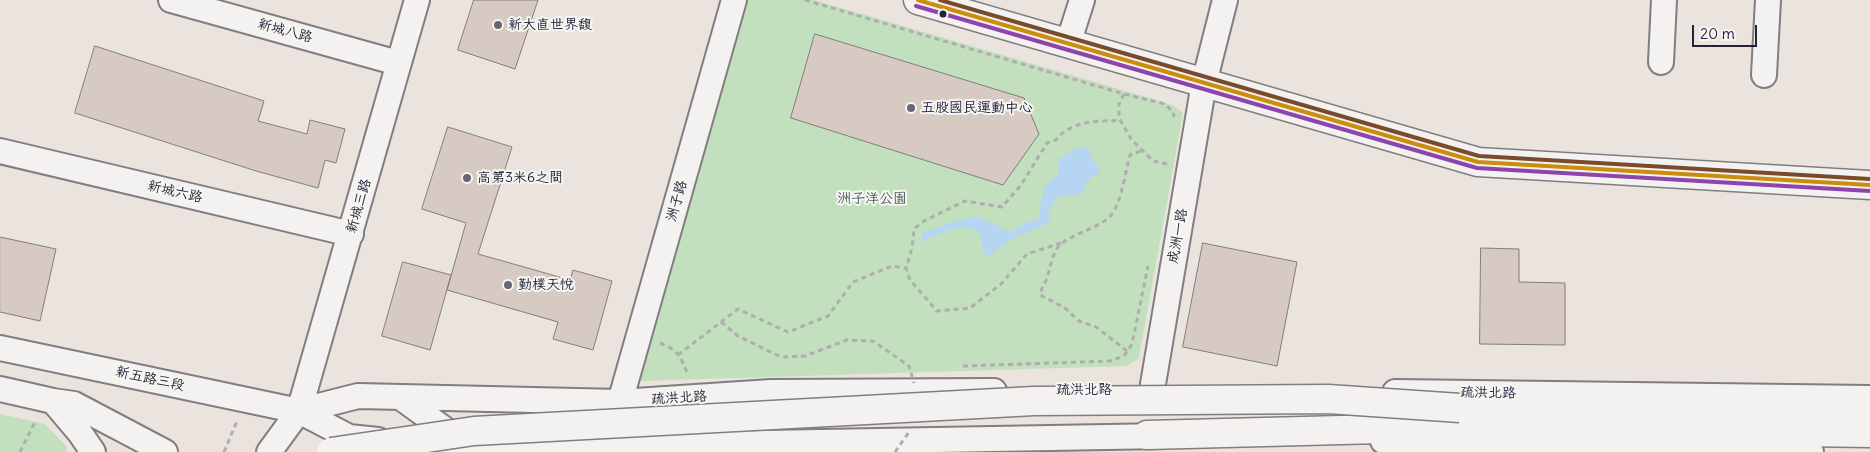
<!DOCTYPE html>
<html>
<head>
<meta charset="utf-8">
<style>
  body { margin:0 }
  #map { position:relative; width:1870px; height:452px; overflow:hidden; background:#ebe3dd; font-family:Delius,sans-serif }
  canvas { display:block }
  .scale { position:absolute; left:1692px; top:25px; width:65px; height:22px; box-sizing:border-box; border:2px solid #22223b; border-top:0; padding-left:6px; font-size:15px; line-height:18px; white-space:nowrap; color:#22223b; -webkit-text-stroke:4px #f6f6f2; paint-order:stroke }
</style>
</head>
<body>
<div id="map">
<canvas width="1870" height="452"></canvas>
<div class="scale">20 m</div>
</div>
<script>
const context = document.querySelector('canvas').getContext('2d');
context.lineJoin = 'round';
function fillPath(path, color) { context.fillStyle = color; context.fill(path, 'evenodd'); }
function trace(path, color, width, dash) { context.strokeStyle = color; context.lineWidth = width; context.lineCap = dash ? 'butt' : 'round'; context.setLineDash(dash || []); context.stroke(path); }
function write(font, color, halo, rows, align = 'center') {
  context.font = font + ' Delius,"LXGW WenKai TC",sans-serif'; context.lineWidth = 4; context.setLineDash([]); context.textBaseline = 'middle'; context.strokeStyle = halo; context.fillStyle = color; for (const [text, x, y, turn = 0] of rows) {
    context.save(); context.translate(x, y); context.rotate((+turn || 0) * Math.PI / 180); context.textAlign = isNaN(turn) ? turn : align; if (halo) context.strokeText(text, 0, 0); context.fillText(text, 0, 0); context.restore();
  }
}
fillPath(new Path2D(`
  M746,0H814L1160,101L1174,106L1183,113L1139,358L1127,366L639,381Z
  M0,414L45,424L67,447L66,452H0Z`), '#c3e0be');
fillPath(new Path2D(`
  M1089,147L1092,160L1101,171L1091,178L1081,192L1076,196H1059L1049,209L1050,222L1014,238L987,257L982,248L981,235L968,227L951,229L921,242L922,233L949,223L976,216L1011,232L1025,223L1038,219L1044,187L1058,175L1059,159L1073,149Z`), '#b6d5f3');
const building = new Path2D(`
  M474,0H538L515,69L458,50Z
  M815,34L1024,98L1039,134L1003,185L791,118Z
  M95,46L264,101L258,121L307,134L310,120L345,129L336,163L325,160L318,188L256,171L75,113Z
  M448,127L512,147L478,254L570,280L573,270L612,281L593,350L553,339L558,322L447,290L466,223L422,209Z
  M0,237L56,249L40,321L0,312Z
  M1203,243L1297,262L1277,366L1183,347Z
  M1481,248L1519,249V282L1565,283V345L1480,344Z
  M403,262L451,275L430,350L382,336Z`);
fillPath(building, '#d6cac2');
trace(building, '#817d80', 1);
const minor = new Path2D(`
  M171,0L398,63
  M1068,44L1082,0
  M1661,62L1664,0
  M1764,75L1768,0
  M0,151L351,234
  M0,348L299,411L349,437L378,440
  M0,389L53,401L74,404L165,452
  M1152,390L1204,83L1225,0
  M1395,392L1870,398
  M400,397L461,441
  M53,401L80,433L93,452
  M620,402L734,0
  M299,411L417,0
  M1383,441L1811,452
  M418,445L474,451L650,445L1164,436
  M269,452L299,411L358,396L620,402L771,392L994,391`);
const major = new Path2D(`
  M918,0L1478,162L1870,185`);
const highway = new Path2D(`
  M1460,408L1870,413
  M1147,435L1459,427L1870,433`);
trace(minor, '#817d80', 28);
trace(major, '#817d80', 31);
trace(highway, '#817d80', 31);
trace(new Path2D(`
  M805,0L1124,94L1165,104L1173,112L1174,117
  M1124,94L1119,104V118L1131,139L1153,161L1167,164
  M1061,243L1027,254L1001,284L970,308L937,311L910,280L906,268L912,248L914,229L924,221L965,201L1002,207L1021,185L1047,143L1056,140C1070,121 1099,120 1120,121
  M660,343C678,350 681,357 688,375
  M1127,351L1096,327L1079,321L1065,308L1040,295C1041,288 1045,284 1047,278C1051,266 1052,251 1062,243C1076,232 1105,227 1114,211C1123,194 1125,173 1130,155L1141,151
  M678,355L738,309L788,332L828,316L853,282L892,266L906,268
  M963,366L1110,361L1124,356L1132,344L1148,266
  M20,452L35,422
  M224,452L237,421`), '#afadae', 3, [5, 4]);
trace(minor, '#f4f2f0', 24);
trace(major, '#f4f2f0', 28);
trace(highway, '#f4f2f0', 28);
const highwayBridge = new Path2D(`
  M331,452L474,431L1034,401L1328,399L1460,408`);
trace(highwayBridge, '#817d80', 31, []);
trace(new Path2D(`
  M721,322L738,336L781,357L805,356L847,340L873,341L909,366L914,383
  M895,452L909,432`), '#afadae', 3, [5, 4]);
trace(highwayBridge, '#f4f2f0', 28);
trace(new Path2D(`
  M918,0L1478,162L1870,185`), '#cc8c0c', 4);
trace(new Path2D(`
  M916,6L1477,168L1870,191`), '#8e44ad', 4);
trace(new Path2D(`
  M940,0L1479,156L1870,179`), '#7a4b2a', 4);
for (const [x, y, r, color] of [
  [943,14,4.5,"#22223b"],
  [498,25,5,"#686674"],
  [911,108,5,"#686674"],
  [467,178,5,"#686674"],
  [508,285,5,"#686674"]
]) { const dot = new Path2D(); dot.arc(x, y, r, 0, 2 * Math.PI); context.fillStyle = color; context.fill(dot); trace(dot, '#f6f6f2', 2); }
write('14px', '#22223b', '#f6f6f2', [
  ["新大直世界馥",508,25],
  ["五股國民運動中心",921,108],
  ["高第3米6之間",477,178],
  ["勤樸天悅",518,285]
], 'left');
write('14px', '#22223b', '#f6f6f2', [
  ["新城八路",285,31,15],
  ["新城六路",175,192,13],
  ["洲子路",677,201,-74],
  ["新城三路",359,206,-74],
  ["成洲一路",1178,236,-80],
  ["新五路三段",150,379,12],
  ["疏洪北路",1084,390],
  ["疏洪北路",1488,393,1],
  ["疏洪北路",679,398,-3]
]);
write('14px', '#495a5a', '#f6f6f2', [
  ["洲子洋公園",872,199]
]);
</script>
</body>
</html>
